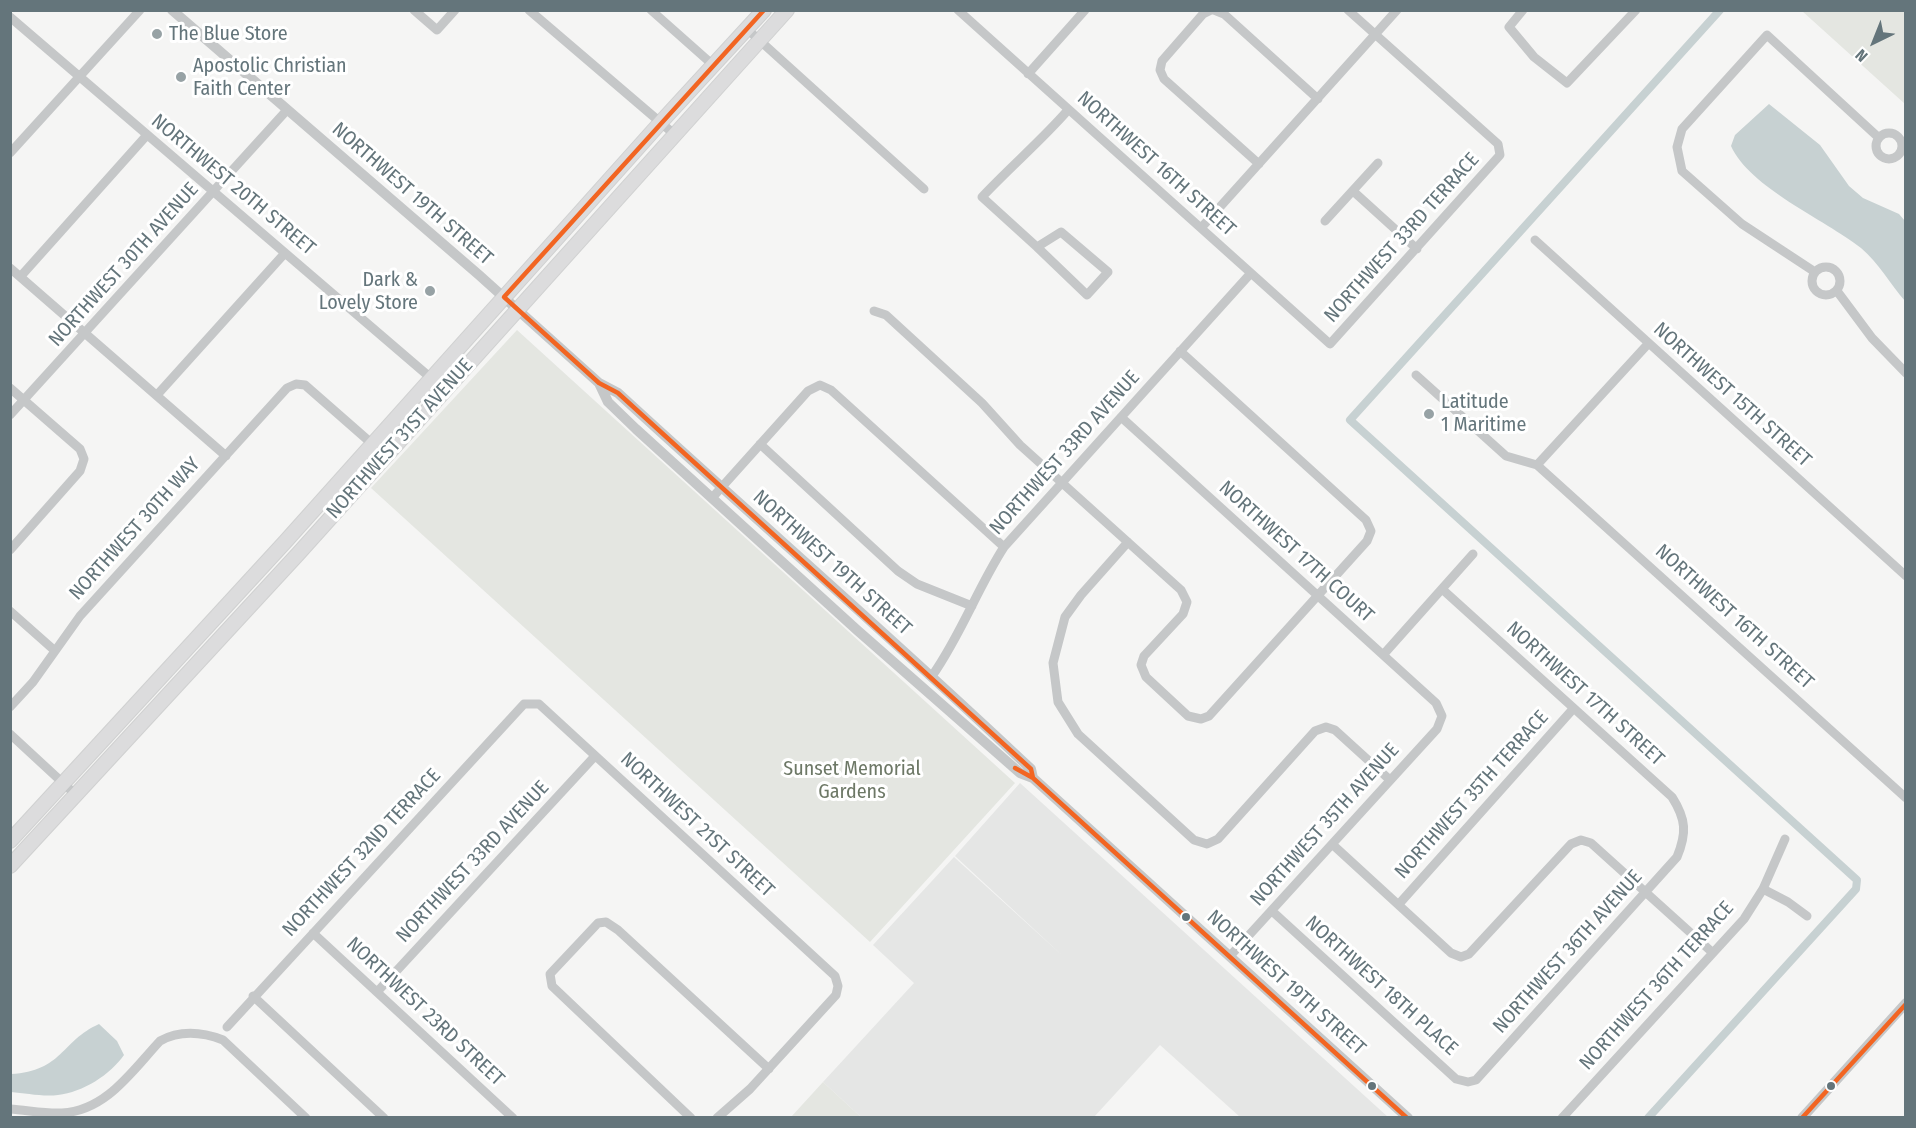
<!DOCTYPE html>
<html>
<head>
<meta charset="utf-8">
<style>
  body { margin:0 }
  #map { position:relative; width:1916px; height:1128px; overflow:hidden; background:#f5f5f4; font-family:"Fira Sans Condensed",sans-serif }
  canvas { display:block }
  .frame { position:absolute; inset:0; border:12px solid #64757b; pointer-events:none }
  .north { position:absolute; left:1844px; top:12px; width:60px; height:60px; -webkit-text-stroke:4px #fff; paint-order:stroke; rotate:223deg; font-size:16px; font-weight:700; line-height:24px; text-align:center; color:#64757b }
  .north::after { content:''; display:block; margin:auto; width:21px; height:27px; background:#64757b; clip-path:polygon(50% 0,100% 100%,50% 72%,0 100%) }
</style>
</head>
<body>
<div id="map">
<canvas width="1916" height="1128"></canvas>
<div class="frame"></div>
<div class="north">N</div>
</div>
<script>
const context = document.querySelector('canvas').getContext('2d');
context.lineJoin = 'round';
function fillPath(path, color) { context.fillStyle = color; context.fill(path, 'evenodd'); }
function trace(path, color, width, dash) { context.strokeStyle = color; context.lineWidth = width; context.lineCap = dash ? 'butt' : 'round'; context.setLineDash(dash || []); context.stroke(path); }
function write(font, color, halo, rows, align = 'center') {
  context.font = font + ' "Fira Sans Condensed",sans-serif'; context.lineWidth = 6; context.setLineDash([]); context.textBaseline = 'middle'; context.strokeStyle = halo; context.fillStyle = color; for (const [text, x, y, turn = 0] of rows) {
    context.save(); context.translate(x, y); context.rotate((+turn || 0) * Math.PI / 180); context.textAlign = isNaN(turn) ? turn : align; if (halo) context.strokeText(text, 0, 0); context.fillText(text, 0, 0); context.restore();
  }
}
fillPath(new Path2D(`
  M1020,783L1388,1117H1240L1160,1045L1094,1117H861L823,1082L914,983L873,945L954,857L1064,957L955,856Z`), '#e5e6e5');
fillPath(new Path2D(`
  M1802,11H1905V104Z
  M517,330L1015,783L870,942L371,488Z
  M823,1082L861,1117H791Z`), '#e4e6e1');
fillPath(new Path2D(`
  M1769,104L1820,145L1849,186L1863,198L1899,214L1905,221V301C1891,285 1878,262 1861,248C1824,219 1750,188 1731,146L1735,135Z
  M99,1024L117,1041L124,1055C110,1075 83,1092 58,1095C43,1097 25,1093 11,1092V1074C63,1071 61,1041 99,1024Z`), '#c7d1d2');
trace(new Path2D(`
  M1648,1118L1856,889L1857,880L1350,420L1720,10`), '#c7d1d2', 8);
const primary = new Path2D(`
  M10,841L285,542L661,122L764,10
  M10,866L298,554L787,10`);
trace(primary, '#d0d1d1', 16);
trace(new Path2D(`
  M414,10L437,30L455,10
  M529,10L674,134
  M651,10L713,65
  M958,10L1330,344L1500,155L1498,144L1348,10
  M1211,10L1203,14L1162,61L1160,70L1164,79L1259,164
  M1214,10L1224,14L1318,99
  M1523,10L1509,27L1534,57L1567,83L1636,10
  M10,17L432,379
  M747,29L924,189
  M1028,74L1085,10
  M1876 146a13 13 0 1 1 26 0a13 13 0 1 1-26 0Z
  M10,153L140,10
  M1353,191L1417,249
  M1325,221L1378,163
  M1201,228L1397,10
  M1061,232L1108,272L1087,295L1037,247Z
  M1535,240L1906,576
  M1037,247L982,197C1010,167 1041,141 1068,110
  M1812 281a14 14 0 1 1 28 0a14 14 0 1 1-28 0Z
  M10,268L226,456
  M1815,272L1742,224L1682,171L1677,147L1682,129L1767,35L1878,137
  M21,276L147,135
  M1837,291L1872,338L1906,373
  M874,311L886,315L982,403L1020,445L1181,590L1187,602L1183,614L1144,656L1141,665L1146,677L1188,716L1201,719L1209,716L1367,541L1371,531L1366,520L1180,351
  M1416,375L1506,456L1537,465L1906,798
  M10,388L80,449L84,459L80,471L10,550
  M157,395L285,253
  M10,415L287,110
  M1121,417L1436,703L1442,716L1437,729L1230,956
  M760,444L898,571L917,584L972,606
  M1537,465L1647,345
  M712,498L808,391L820,385L831,390L1004,547
  M1128,542L1081,595L1065,617L1053,663L1058,702L1078,734L1194,840L1207,844L1218,839L1315,731L1326,727L1335,730L1390,780
  M10,611L54,650
  M1383,655L1473,554
  M932,676C961,635 977,589 1004,547L1251,273
  M10,707L33,682L80,616L287,388L296,384L305,385L386,456
  M10,734L76,795
  M1332,844L1451,953L1461,957L1469,954L1571,844L1581,840L1591,843L1713,953
  M1763,889L1788,902L1807,916
  M1399,904L1573,709
  M1272,911L1456,1079L1468,1082L1476,1080L1677,857C1687,833 1686,819 1672,797L1442,589
  M313,933L513,1118
  M377,992L595,756
  M253,996L384,1118
  M227,1027L524,704H539L835,976L838,986L836,995L750,1089L717,1118
  M10,1109C27,1110 45,1114 62,1113C106,1111 132,1071 160,1041C180,1030 202,1032 223,1040L306,1118
  M691,1118L552,986L550,974L598,923L606,922L618,930L769,1069
  M1562,1118L1744,919L1763,889L1785,839`), '#c5c7c8', 9);
trace(new Path2D(`
  M172,10L479,275L599,383L618,393C755,519 896,641 1031,769L1033,778
  M599,383L608,402L636,429L857,630L1020,773L1033,778L1408,1118
  M1802,1118L1906,1003`), '#c5c7c8', 10);
trace(primary, '#dcdcdd', 14);
trace(new Path2D(`
  M764,10L504,297L599,383L618,393L1031,769L1033,778
  M1015,768L1033,778L1407,1118
  M1802,1118L1906,1004`), '#f26522', 4.5);
for (const [x, y, r, color] of [
  [157,34,6,"#97a2a5"],
  [181,77,6,"#97a2a5"],
  [430,291,6,"#97a2a5"],
  [1429,414,6,"#97a2a5"],
  [1186,917,5,"#64757b"],
  [1372,1086,5,"#64757b"],
  [1831,1086,5,"#64757b"]
]) { const dot = new Path2D(); dot.arc(x, y, r, 0, 2 * Math.PI); context.fillStyle = color; context.fill(dot); trace(dot, '#fff', 2); }
write('20px', '#64757b', '#fff', [
  ["The Blue Store",169,34],
  ["Apostolic Christian",193,66],
  ["Faith Center",193,89],
  ["Dark &",418,280,"right"],
  ["Lovely Store",418,303,"right"],
  ["Latitude",1441,402],
  ["1 Maritime",1441,425]
], 'left');
write('20px', '#64757b', '#fff', [
  ["NORTHWEST 16TH STREET",1156,164,42],
  ["NORTHWEST 20TH STREET",233,185,40],
  ["NORTHWEST 19TH STREET",412,194,41],
  ["NORTHWEST 33RD TERRACE",1402,238,-48],
  ["NORTHWEST 30TH AVENUE",124,265,-48],
  ["NORTHWEST 15TH STREET",1732,395,42],
  ["NORTHWEST 31ST AVENUE",400,439,-48],
  ["NORTHWEST 33RD AVENUE",1065,453,-48],
  ["NORTHWEST 30TH WAY",135,529,-48],
  ["NORTHWEST 17TH COURT",1296,552,42],
  ["NORTHWEST 19TH STREET",832,563,42],
  ["NORTHWEST 16TH STREET",1734,617,42],
  ["NORTHWEST 17TH STREET",1585,694,42],
  ["NORTHWEST 35TH TERRACE",1472,795,-48],
  ["NORTHWEST 21ST STREET",697,825,43],
  ["NORTHWEST 35TH AVENUE",1325,825,-48],
  ["NORTHWEST 32ND TERRACE",362,853,-47],
  ["NORTHWEST 33RD AVENUE",473,862,-47],
  ["NORTHWEST 36TH AVENUE",1568,952,-48],
  ["NORTHWEST 19TH STREET",1286,983,42],
  ["NORTHWEST 18TH PLACE",1381,986,42],
  ["NORTHWEST 36TH TERRACE",1657,986,-48],
  ["NORTHWEST 23RD STREET",425,1012,43]
]);
write('20px', '#6d7866', '#fff', [
  ["Sunset Memorial",852,769],
  ["Gardens",852,792]
]);
</script>
</body>
</html>
